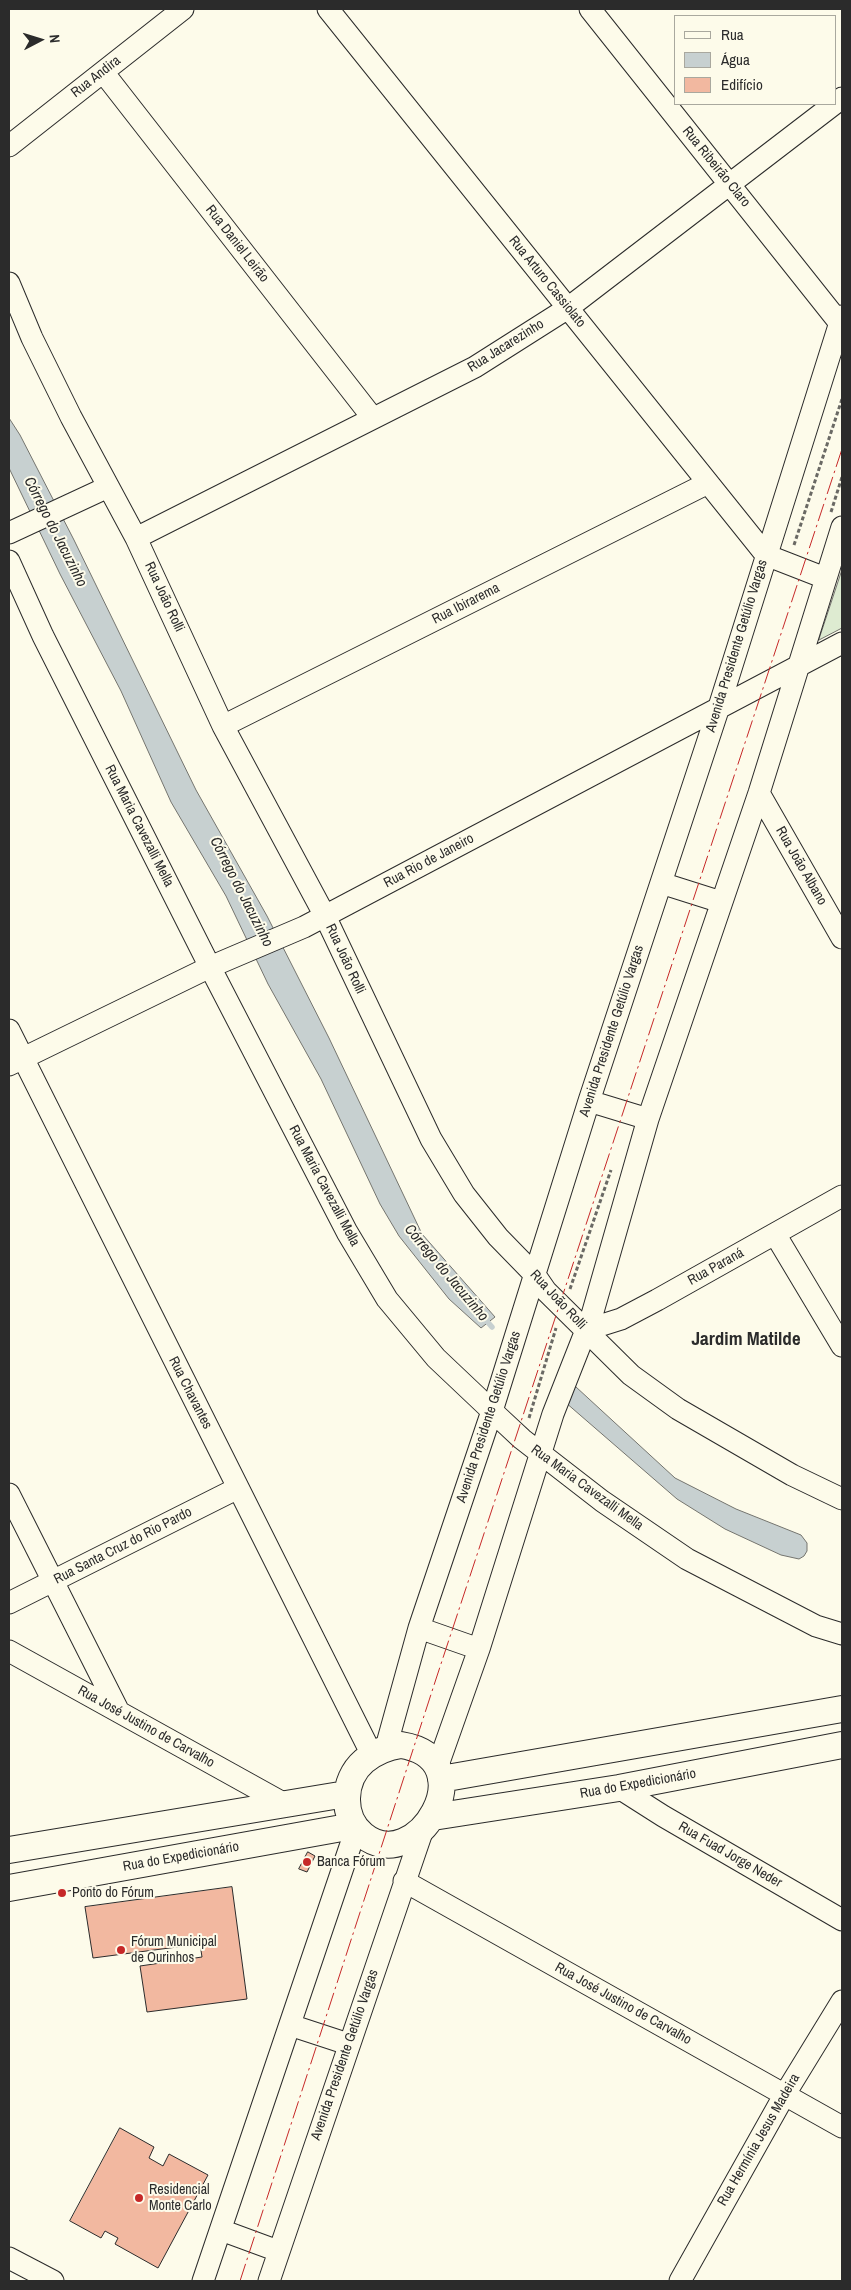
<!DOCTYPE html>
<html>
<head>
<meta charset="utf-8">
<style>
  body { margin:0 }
  #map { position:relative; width:851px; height:2290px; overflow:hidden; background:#fdfbea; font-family:"Archivo Narrow",sans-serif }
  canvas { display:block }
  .frame { position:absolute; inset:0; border:10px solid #2b2b2b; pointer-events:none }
  .legend { position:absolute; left:674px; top:15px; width:162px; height:90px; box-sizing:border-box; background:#fdfbea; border:1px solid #a9a89e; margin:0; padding:6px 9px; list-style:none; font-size:15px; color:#2b2b2b }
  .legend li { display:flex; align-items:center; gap:10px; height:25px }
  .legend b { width:25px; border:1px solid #a9a89e }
  .north { position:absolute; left:15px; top:15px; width:50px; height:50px; -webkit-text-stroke:4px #fdfbea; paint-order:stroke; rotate:85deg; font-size:14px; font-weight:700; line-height:20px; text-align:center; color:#2b2b2b }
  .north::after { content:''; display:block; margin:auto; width:18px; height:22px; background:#2b2b2b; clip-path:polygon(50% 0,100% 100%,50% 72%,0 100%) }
</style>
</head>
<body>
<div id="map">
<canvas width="851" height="2290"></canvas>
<div class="frame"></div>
<ul class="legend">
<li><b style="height:6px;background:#fdfbea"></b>Rua</li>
<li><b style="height:14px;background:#c7d0d0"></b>Água</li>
<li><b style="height:14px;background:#f2b8a0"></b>Edifício</li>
</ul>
<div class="north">N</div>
</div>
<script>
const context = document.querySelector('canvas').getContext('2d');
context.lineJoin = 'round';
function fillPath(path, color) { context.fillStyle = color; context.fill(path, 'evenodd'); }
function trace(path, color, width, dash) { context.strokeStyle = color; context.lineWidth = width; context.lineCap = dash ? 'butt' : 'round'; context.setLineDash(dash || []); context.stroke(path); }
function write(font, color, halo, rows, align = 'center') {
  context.font = font + ' "Archivo Narrow",sans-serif'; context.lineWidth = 4; context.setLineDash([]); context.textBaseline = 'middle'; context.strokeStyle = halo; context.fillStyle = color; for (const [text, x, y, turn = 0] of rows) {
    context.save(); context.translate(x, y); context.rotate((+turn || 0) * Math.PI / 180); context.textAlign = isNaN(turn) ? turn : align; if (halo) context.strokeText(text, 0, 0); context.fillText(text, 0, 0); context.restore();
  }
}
const green = new Path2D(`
  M842,570V628L819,640Z`);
fillPath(green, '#deebd1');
trace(green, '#74746e', 1);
const water = new Path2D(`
  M9,418L20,435L74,540L196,790L267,916L329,1038L422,1234L495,1317L481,1328L449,1299L399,1236L380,1204L321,1079L268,984L226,896L171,802L121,691L60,574L9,468Z
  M576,1387L675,1478L736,1509L801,1535L807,1543V1551L804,1556L799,1559L781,1555L725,1529L677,1499L565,1402Z`);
fillPath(water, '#c7d0d0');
trace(water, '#74746e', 1);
trace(new Path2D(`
  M484,1318L492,1327`), '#c7d0d0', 5.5);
const building = new Path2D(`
  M308,1852L315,1856L307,1872L299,1869Z
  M232,1887L247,1999L147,2012L140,1966L202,1957L200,1944L93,1958L85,1907Z
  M120,2128L154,2147L149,2158L163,2166L169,2154L208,2175L158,2268L115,2244L118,2238L105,2231L101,2238L70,2221Z`);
fillPath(building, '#f2b8a0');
trace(building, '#2b2b2b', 1);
const minor = new Path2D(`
  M328,9L766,555L825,578
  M590,9L842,326
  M103,72L372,417
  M9,146L183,9
  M9,283L32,338L71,417L136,538L223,726L325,916L431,1139L464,1194L498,1237L535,1275L546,1291L631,1375L678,1409L792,1475L842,1499
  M9,533L108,487
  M136,538L475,367L568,308L842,98
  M9,561L43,636L210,967L347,1232L387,1299L436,1358L492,1411L522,1439L602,1501L687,1559L816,1626L842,1634
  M223,726L708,483
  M759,793L842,938
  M661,883L721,902
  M9,1030L372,1755
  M9,1065L210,967L304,927L842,643
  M589,1101L648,1119
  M775,1234L842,1346
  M586,1330L621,1319L657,1300L842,1196
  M9,1494L119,1712
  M9,1603L238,1488
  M419,1628L479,1649
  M9,1651L283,1803
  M388,1747V1740L419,1628L492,1411L589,1101L718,710L842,316
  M438,1765L479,1649L553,1414L592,1315L648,1119L759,793L842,527
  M619,1788L663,1816L842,1920
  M404,1881L842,2127
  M290,2025L348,2044
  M221,2230L278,2251
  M9,2258L53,2281
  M203,2281L356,1829
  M269,2281L423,1829
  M680,2281L785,2094L842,2001`);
const major = new Path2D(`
  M401,1745C488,1759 416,1879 363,1835C341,1817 342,1780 364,1761C375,1752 387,1747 401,1745Z
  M441,1779L842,1709
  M433,1817L619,1788L842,1745
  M9,1850L346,1794
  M9,1888L353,1826`);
trace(minor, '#2b2b2b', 23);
trace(major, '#2b2b2b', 28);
trace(new Path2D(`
  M831,512L842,477
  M794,545L842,399
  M570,1289L611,1170
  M529,1418L556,1328`), '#6a6964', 3, [4, 2.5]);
trace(minor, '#fdfbea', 21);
trace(major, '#fdfbea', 26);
trace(new Path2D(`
  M240,2281L436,1679L842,449`), '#c62828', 1, [18, 4, 2.5, 4]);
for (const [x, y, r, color] of [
  [307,1862,5,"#c62828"],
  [62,1893,5,"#c62828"],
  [121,1950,5,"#c62828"],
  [139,2198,5,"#c62828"]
]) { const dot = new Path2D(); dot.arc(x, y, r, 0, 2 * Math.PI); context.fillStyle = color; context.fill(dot); trace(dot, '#fdfbea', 2); }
write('14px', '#2b2b2b', '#fdfbea', [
  ["Rua Andira",96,77,-38],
  ["Rua Ribeirão Claro",716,167,51],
  ["Rua Daniel Leirão",237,244,52],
  ["Rua Arturo Cassiolato",547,282,51],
  ["Rua Jacarezinho",506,346,-32],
  ["Rua João Rolli",164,597,65],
  ["Rua Ibirarema",466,604,-27],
  ["Avenida Presidente Getúlio Vargas",737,646,-73],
  ["Rua Maria Cavezalli Mella",139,826,63],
  ["Rua Rio de Janeiro",429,861,-28],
  ["Rua João Albano",801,866,60],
  ["Rua João Rolli",345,959,65],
  ["Avenida Presidente Getúlio Vargas",612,1031,-72],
  ["Rua Maria Cavezalli Mella",324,1186,62],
  ["Rua Paraná",716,1267,-29],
  ["Rua João Rolli",558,1300,47],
  ["Rua Chavantes",190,1393,63],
  ["Avenida Presidente Getúlio Vargas",489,1417,-72],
  ["Rua Maria Cavezalli Mella",587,1488,36],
  ["Rua Santa Cruz do Rio Pardo",123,1546,-27],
  ["Rua José Justino de Carvalho",146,1727,29],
  ["Rua do Expedicionário",638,1784,-10],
  ["Rua Fuad Jorge Neder",730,1855,30],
  ["Rua do Expedicionário",181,1857,-10],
  ["Rua José Justino de Carvalho",623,2004,29],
  ["Avenida Presidente Getúlio Vargas",345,2055,-71],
  ["Rua Hermínia Jesus Madeira",759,2140,-60]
]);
write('14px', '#2b2b2b', '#fdfbea', [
  ["Banca Fórum",317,1862],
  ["Ponto do Fórum",72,1893],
  ["Fórum Municipal",131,1942],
  ["de Ourinhos",131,1958],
  ["Residencial",149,2190],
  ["Monte Carlo",149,2206]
], 'left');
write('italic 15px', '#2b2b2b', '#fdfbea', [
  ["Córrego do Jacuzinho",55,532,63],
  ["Córrego do Jacuzinho",241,892,63],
  ["Córrego do Jacuzinho",446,1273,50]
]);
write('bold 19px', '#2b2b2b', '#fdfbea', [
  ["Jardim Matilde",746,1340]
]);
</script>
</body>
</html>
